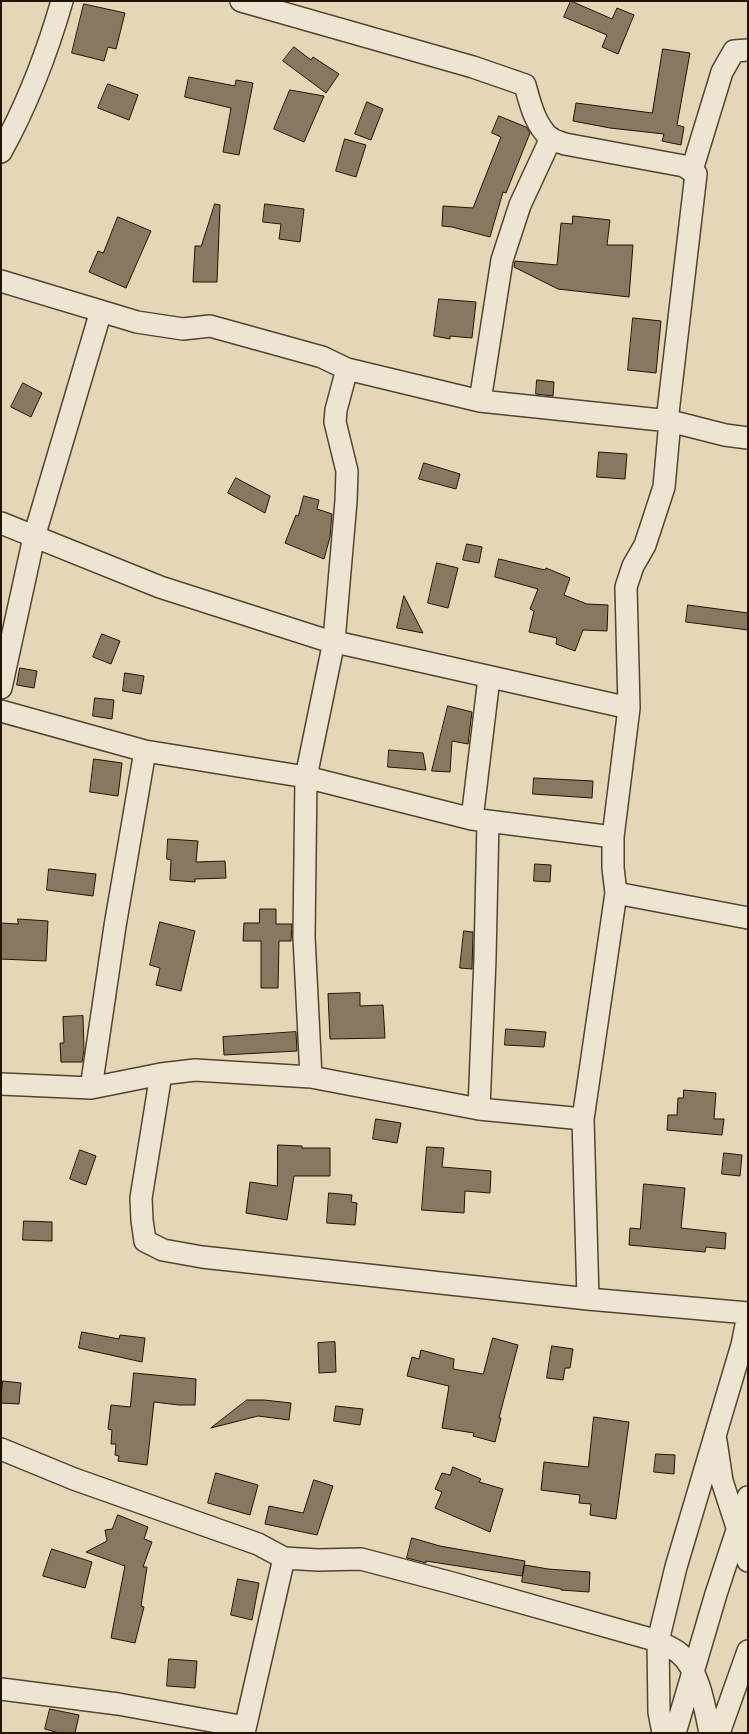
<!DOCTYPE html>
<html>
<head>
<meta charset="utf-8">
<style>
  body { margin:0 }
  #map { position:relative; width:749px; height:1734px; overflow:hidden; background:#e4d7b8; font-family:"IM FELL French Canon",serif }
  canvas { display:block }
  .frame { position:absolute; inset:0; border:2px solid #221401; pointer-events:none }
</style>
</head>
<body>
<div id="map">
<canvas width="749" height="1734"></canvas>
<div class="frame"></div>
</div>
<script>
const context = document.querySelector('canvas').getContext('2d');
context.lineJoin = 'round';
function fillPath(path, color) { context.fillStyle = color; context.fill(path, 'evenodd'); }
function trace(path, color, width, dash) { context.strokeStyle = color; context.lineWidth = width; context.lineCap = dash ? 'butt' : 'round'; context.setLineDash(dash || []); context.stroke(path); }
const building = new Path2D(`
  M571,1L612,19L617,8L634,15L618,54L602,47L607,35L564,17Z
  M84,4L125,13L116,49L108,47L104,61L72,53Z
  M294,47L311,60L313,57L339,74L326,93L283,61Z
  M663,49L690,53L677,125L684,127L681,145L662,141L664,134L610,128L573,121L576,103L652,113Z
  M189,77L235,86L236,80L253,83L239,155L223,152L231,108L185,97Z
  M108,84L138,95L129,120L98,108Z
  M290,90L324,96L304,142L274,129Z
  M367,102L383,109L371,140L355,134Z
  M499,116L526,127L530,133L506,193L503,192L490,237L452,227L442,226L443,206L473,208L501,137L492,133Z
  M345,139L366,145L356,177L336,171Z
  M215,204L220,205L217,282H193L195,246H201Z
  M265,204L304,209L300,242L279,239L281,224L263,222Z
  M573,216L610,220L607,245H633L629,297L558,289L514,267L515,261L557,265L561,223L572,224Z
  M118,217L151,231L126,288L89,272L98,251L103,253Z
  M439,299L476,302L472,338L450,336V339L434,336Z
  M633,318L661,321L656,373L628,370Z
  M537,380L554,382L553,396L536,394Z
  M23,383L42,393L31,417L11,407Z
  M599,452L627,454L625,479L597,477Z
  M424,463L460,474L456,489L419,479Z
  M236,478L270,496L265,513L228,493Z
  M304,496L319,500L317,509L332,514L330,537L324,559L285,543L296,515L298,516Z
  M467,544L482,547L479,563L463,560Z
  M499,559L545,570L546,568L570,578L564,595L587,604L608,605L607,631L583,630L575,651L556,644L557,638L529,632L534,611L530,609L538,589L495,577Z
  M437,563L458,568L448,608L428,603Z
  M404,596L423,633L397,628Z
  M688,605L748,613V630L686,622Z
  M102,634L120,641L111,664L93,657Z
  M20,668L37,671L34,688L17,685Z
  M125,673L144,676L141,694L123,691Z
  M95,698L114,700L112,719L93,716Z
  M448,706L472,712L468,744L452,741L450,772L432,771Z
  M389,750L423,753L426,770L388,767Z
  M94,759L122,763L118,796L90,792Z
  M534,778L593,781L592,798L533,794Z
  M168,839L198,841L196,862L225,861L226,878L195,879V882L170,880L171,860L167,859Z
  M535,864L551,865L550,882L534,881Z
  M49,869L96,874L93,896L47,890Z
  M260,909H276V924H292L291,941H279L278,988H261V941H243L244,923H259Z
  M18,919L48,921L46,961L1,959V923L18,924Z
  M160,922L195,931L181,991L156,985L160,968L150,965Z
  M464,931L473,932L472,969L460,968Z
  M360,993V1006L383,1005L385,1038L330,1039L328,994Z
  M83,1016L84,1050L82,1062H61L60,1043H64L63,1017Z
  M506,1029L546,1032L544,1047L505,1045Z
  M296,1032L297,1051L224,1055L223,1037Z
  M684,1090L716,1093L714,1119H724L722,1135L667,1130L668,1115H677L678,1098H683Z
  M376,1119L401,1123L397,1143L373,1139Z
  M278,1145L302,1146V1148H330V1176H294L287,1220L246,1213L250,1182L277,1186Z
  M427,1147L444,1148L442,1167L491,1171L490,1193L465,1191L464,1213L422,1210Z
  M80,1150L96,1156L86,1185L70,1179Z
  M724,1153L742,1155L740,1176L722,1174Z
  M644,1184L685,1188L681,1228L726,1233L725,1249L706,1247L705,1252L629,1245L630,1228L640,1229Z
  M329,1193L352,1195L351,1202L357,1203L355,1225L327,1223Z
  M24,1221L52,1222V1241L23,1240Z
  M82,1332L119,1339L120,1335L145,1338L142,1362L79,1348Z
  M493,1338L518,1345L499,1418H501L495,1442L473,1436L474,1433L442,1428L449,1386L407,1376L412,1357L419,1359L421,1350L454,1359L453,1369L483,1374Z
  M335,1342L336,1372L319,1373L318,1343Z
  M552,1346L573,1349L570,1368H565L563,1380L547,1378Z
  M134,1373L196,1379L195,1405H179L154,1402L147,1465L118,1461L119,1456L115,1455L116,1444H111L112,1430L108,1429L111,1405L130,1407Z
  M3,1381L21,1383L19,1404L1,1403Z
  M247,1400H264L291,1403L289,1420L258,1416L211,1428Z
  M336,1406L363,1409L360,1425L334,1421Z
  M594,1417L629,1422L616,1519L590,1515L591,1504L579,1503L580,1495L541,1490L544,1462L588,1467Z
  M656,1454L675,1455L674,1474L654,1472Z
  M453,1467L481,1479L479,1482L503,1489L490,1532L435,1508L442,1492L435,1489L442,1473L450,1475Z
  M216,1473L258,1485L250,1515L208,1503Z
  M314,1480L333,1486L317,1535L265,1524L269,1506L303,1513Z
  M118,1515L148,1527L144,1539L152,1542L143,1567H147L141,1606L144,1607L135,1643L111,1638L125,1566L86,1552L107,1541L105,1530L112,1529Z
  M412,1538L440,1546L525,1561L522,1576L426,1561V1563L407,1558Z
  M52,1549L92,1562L85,1588L43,1576Z
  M525,1565L548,1569L590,1572L589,1592L561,1590V1589L522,1582Z
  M238,1579L259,1583L252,1620L231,1615Z
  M169,1659L197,1661L195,1688L167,1686Z
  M50,1709L79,1715L75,1733H59L45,1729Z`);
fillPath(building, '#877960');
trace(building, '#221401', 1);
const minor = new Path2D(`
  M241,1L473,67L525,85C530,103 535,125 550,138C554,141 560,142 565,144L684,166L696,174L667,421H670L664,487L645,545L633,566L626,587L629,708L613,837V868L616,893L583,1119L588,1299
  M1,152C27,105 47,53 62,1
  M692,170L722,72L734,51L748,50
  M1,281L137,322L183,329L210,326L322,357L347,369L480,401L670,421L725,435L748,438
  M480,401L502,260L520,205L551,138
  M1,523L160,587L322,639L629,708
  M1,688L34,537L101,311
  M1,711L145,751L306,777L472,819L613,837
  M472,819L489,678
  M616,893L748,918
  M161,1074L141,1198L142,1220L145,1241L163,1250L202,1257L588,1299L748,1313
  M311,1077L304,937L306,777L334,641L346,501L347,471L335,422L336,410L347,369
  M1,1084L91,1088L161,1074L195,1070L311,1077L479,1109L583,1119
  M91,1088L115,926L145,751
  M479,1109L485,958L488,821
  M716,1441L722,1481L748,1561
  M1,1449L74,1479L258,1544L284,1558L318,1560L361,1559L452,1583L658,1641C664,1645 673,1648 679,1653C699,1669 705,1708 710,1733
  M1,1689L118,1704L245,1727
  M244,1733L284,1558
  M663,1733L659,1712L658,1641L676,1567L742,1345L748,1315
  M675,1733L716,1594L748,1497
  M719,1733L748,1651`);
trace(minor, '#52452f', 24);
trace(minor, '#ede5d1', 21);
</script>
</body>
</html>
